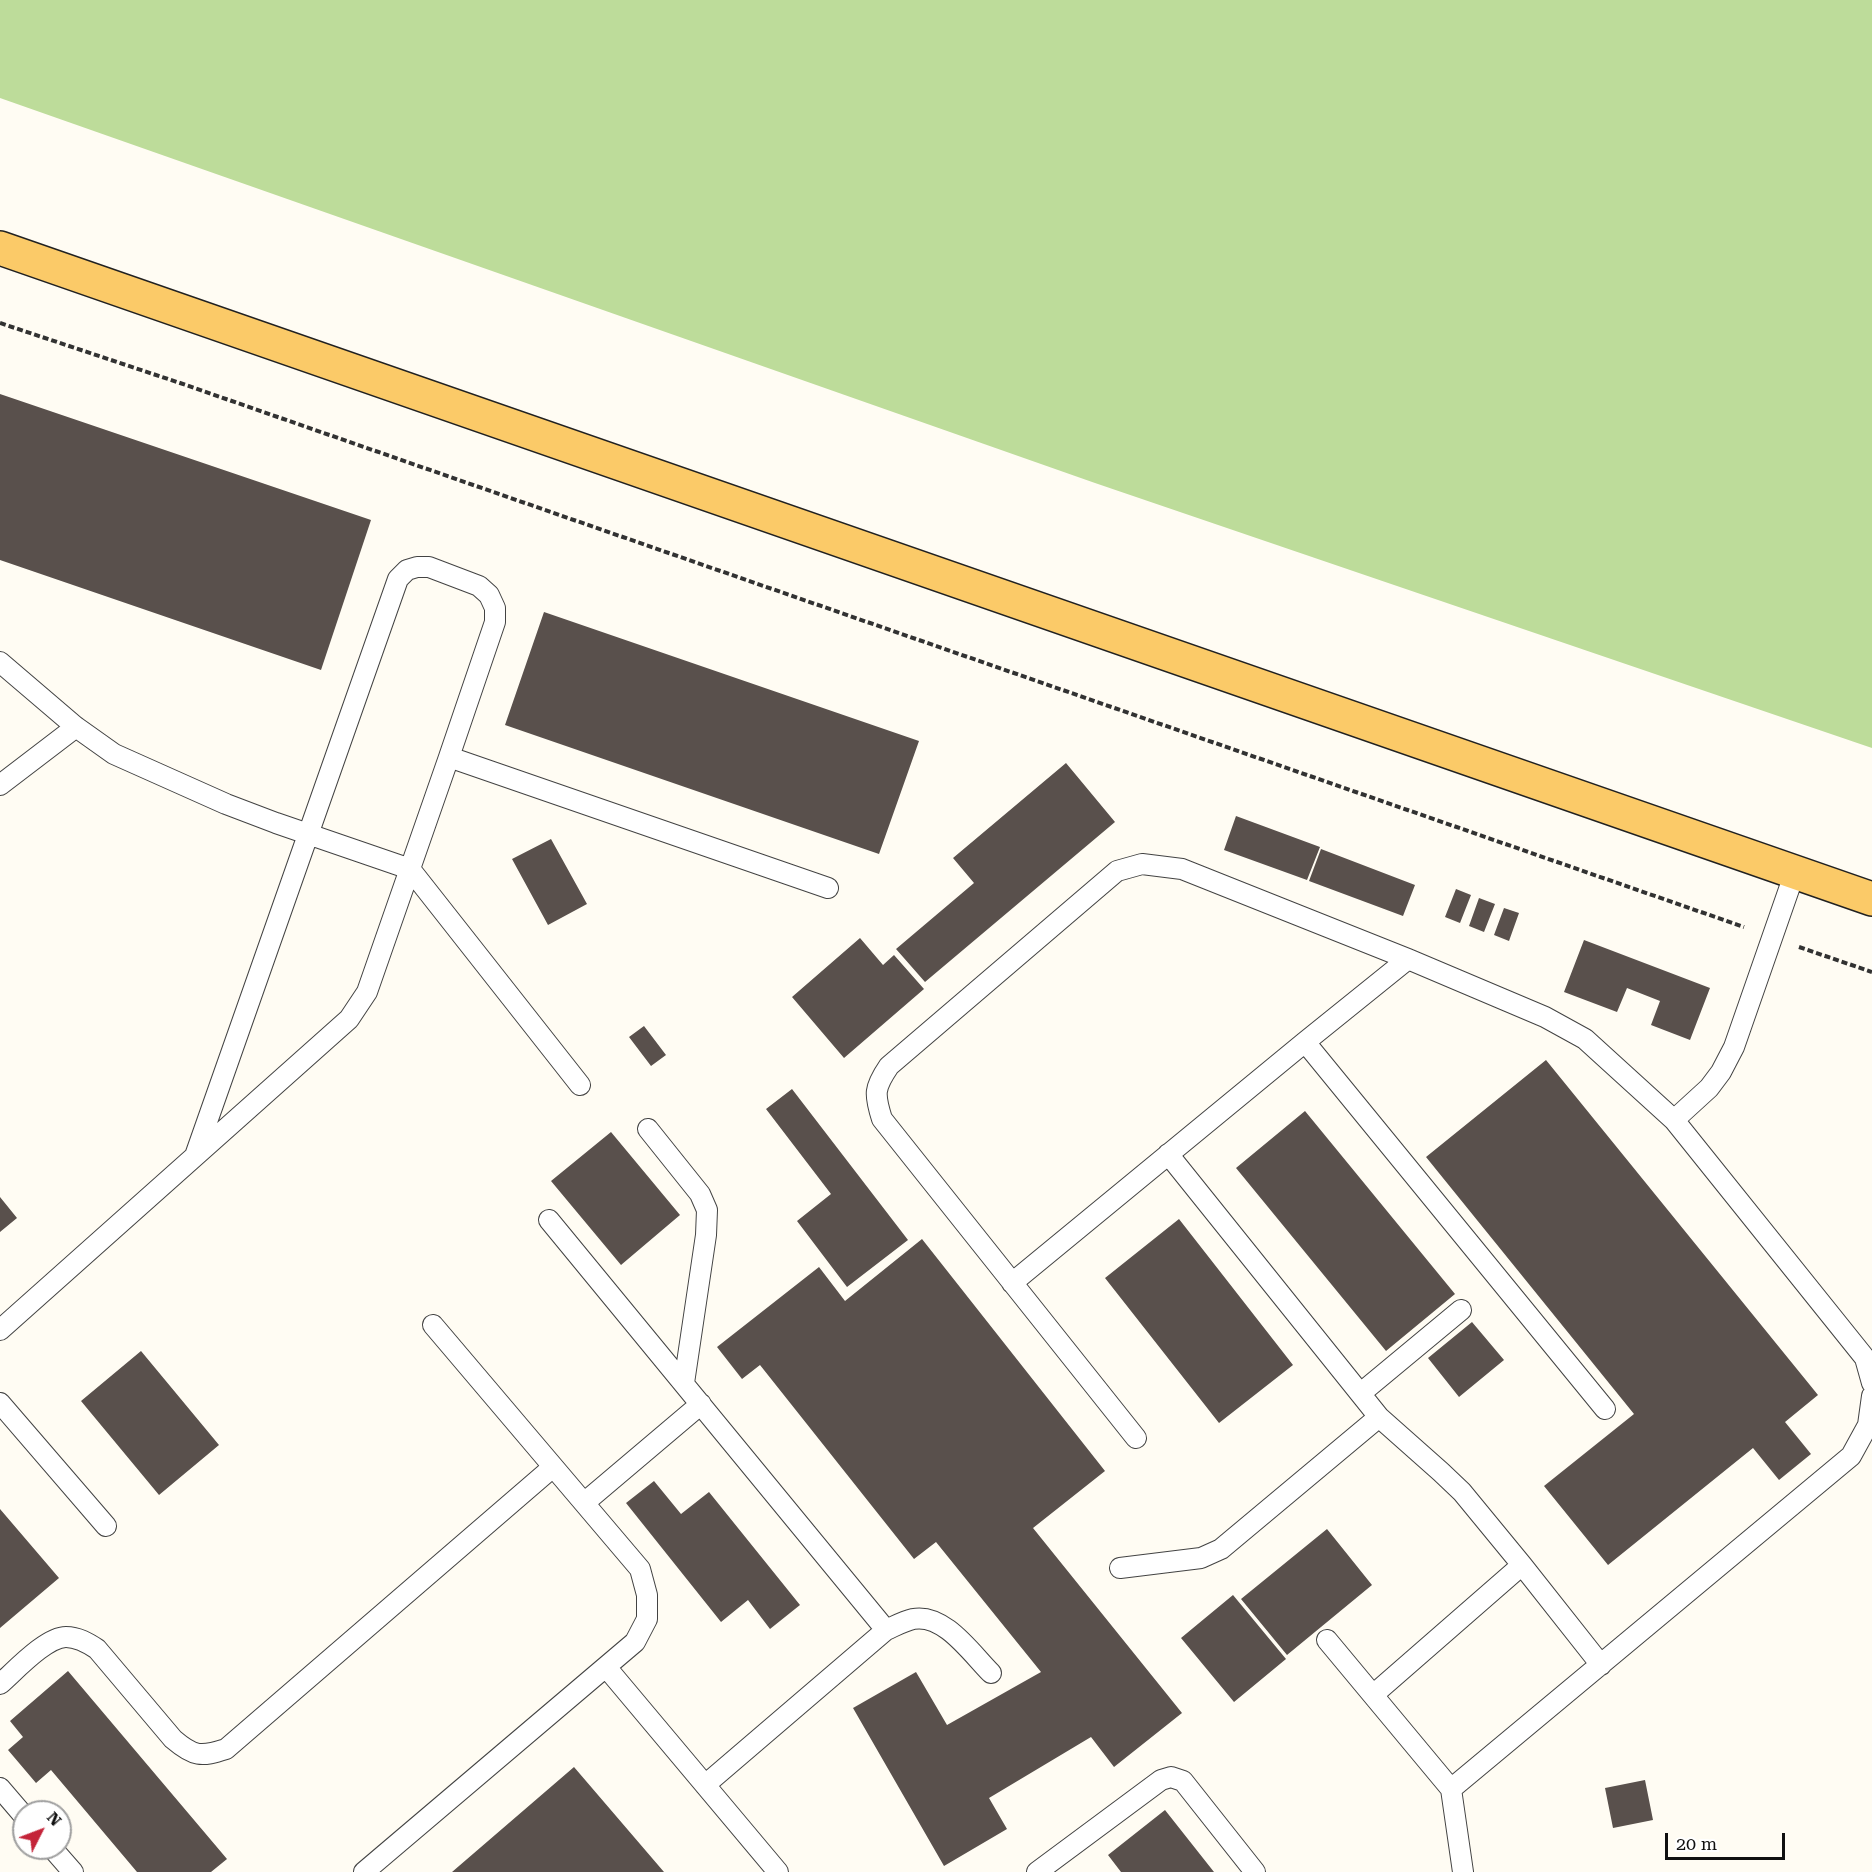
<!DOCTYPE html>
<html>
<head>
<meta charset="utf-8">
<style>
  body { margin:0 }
  #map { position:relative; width:1872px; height:1872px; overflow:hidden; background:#fffcf3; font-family:"Roboto Serif",serif }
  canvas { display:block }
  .north { position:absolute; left:12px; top:1800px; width:60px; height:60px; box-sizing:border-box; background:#fff; border:2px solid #9f9f9f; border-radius:50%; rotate:48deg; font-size:16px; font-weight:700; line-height:24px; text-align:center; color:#101010 }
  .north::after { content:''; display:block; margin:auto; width:21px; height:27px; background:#c42439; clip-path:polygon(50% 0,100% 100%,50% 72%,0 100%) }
  .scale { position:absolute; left:1665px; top:1833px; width:120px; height:27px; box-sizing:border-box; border:3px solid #101010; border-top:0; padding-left:8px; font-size:18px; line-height:21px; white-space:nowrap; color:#101010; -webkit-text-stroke:4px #fff; paint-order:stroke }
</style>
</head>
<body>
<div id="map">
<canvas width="1872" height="1872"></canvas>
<div class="north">N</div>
<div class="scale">20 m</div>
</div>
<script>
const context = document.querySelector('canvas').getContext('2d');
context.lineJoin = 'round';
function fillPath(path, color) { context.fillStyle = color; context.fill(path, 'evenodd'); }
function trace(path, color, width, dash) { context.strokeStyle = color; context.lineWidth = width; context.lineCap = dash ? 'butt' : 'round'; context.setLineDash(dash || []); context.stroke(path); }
fillPath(new Path2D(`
  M0,0H1872V748L1095,483L0,98Z`), '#bddc9a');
fillPath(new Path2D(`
  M0,394L371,520L321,670L0,560Z
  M544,612L919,741L879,854L505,725Z
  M1066,763L1115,822L925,982L896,949L974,883L953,858Z
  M1236,816L1320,847L1307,880L1224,850Z
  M551,839L587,904L548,925L512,859Z
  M1321,849L1415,885L1403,916L1309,881Z
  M1456,889L1471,895L1460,923L1445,917Z
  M1479,898L1495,904L1484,932L1469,926Z
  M1504,908L1519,913L1509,941L1494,935Z
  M860,938L883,965L894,955L924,989L844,1058L792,997Z
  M1584,940L1710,988L1690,1040L1651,1025L1660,1001L1627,988L1617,1012L1564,992Z
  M644,1026L666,1055L651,1066L629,1037Z
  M1546,1060L1818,1395L1785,1422L1811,1454L1779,1480L1753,1448L1608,1565L1544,1486L1634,1414L1426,1157Z
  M792,1089L908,1240L847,1287L797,1221L831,1194L766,1109Z
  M1305,1111L1455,1294L1386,1351L1236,1168Z
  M611,1132L680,1215L621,1265L551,1181Z
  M0,1197L17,1218L0,1232Z
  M1179,1219L1293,1365L1219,1423L1105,1278Z
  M922,1239L1105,1471L1033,1528L1182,1713L1114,1767L1091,1737L989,1798L1007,1829L944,1866L853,1708L916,1672L947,1725L1041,1672L936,1542L914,1559L760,1365L742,1379L717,1347L819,1267L845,1301Z
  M1472,1322L1504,1360L1459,1397L1428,1358Z
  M141,1351L219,1445L159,1495L81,1401Z
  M654,1481L681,1514L709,1492L800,1605L770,1629L748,1600L721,1622L626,1503Z
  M0,1509L59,1578L0,1628Z
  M1327,1529L1372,1585L1287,1655L1241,1599Z
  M1233,1595L1286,1659L1234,1702L1181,1638Z
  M68,1671L227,1859L211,1872H137L51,1770L36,1783L8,1750L23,1737L10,1721Z
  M574,1767L664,1872H452Z
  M1645,1780L1653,1820L1613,1828L1605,1788Z
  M1165,1810L1214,1872H1121L1108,1855Z`), '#59504c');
const lane = new Path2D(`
  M0,662L76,727L114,754L226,804L276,823L410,869L580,1085
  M0,785L76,727
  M1305,1042L1605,1409
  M1674,1120L1865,1358L1872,1383
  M648,1129L700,1194L707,1210L706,1235L684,1383
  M196,1153L398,579L407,570L417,567H429L479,586L489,595L495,608V622L449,757
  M1168,1154L1379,1417L1441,1472L1462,1492L1522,1565L1601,1665
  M549,1220L886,1630L705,1785
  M1012,1283L1305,1042L1408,959
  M0,1330L349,1019L367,992L449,757L828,888
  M1361,1393L1461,1310
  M0,1403L106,1526
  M1136,1438L882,1119C874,1094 874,1088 889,1066L1117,871L1142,864L1182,869L1408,959L1545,1017L1585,1039L1674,1120L1709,1088L1721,1072L1734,1047L1795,872
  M584,1503L701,1404
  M1120,1568L1201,1558L1221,1549L1379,1417
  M886,1630C895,1626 904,1621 913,1619C944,1613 971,1653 991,1673
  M1327,1640L1451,1789L1463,1872
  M606,1667L778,1872
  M0,1684C15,1671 46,1637 66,1637C78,1637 88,1643 97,1649L173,1739C194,1757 201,1757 226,1749L553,1467
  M1373,1695L1522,1565
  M0,1788L24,1816
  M1451,1789L1851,1456L1868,1425L1872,1396
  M52,1848L73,1872
  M364,1872L635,1642L647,1619V1595L640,1569L433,1325
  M1037,1872L1161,1780L1171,1777L1183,1781L1255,1872`);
const primary = new Path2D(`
  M0,248L1872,899`);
trace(lane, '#434343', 22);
trace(primary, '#212121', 36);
trace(new Path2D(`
  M0,323L180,383L1744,927
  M1799,947L1872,972`), '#323232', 4, [6, 3]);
trace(lane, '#fff', 20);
trace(primary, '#fbca68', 33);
</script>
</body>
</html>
